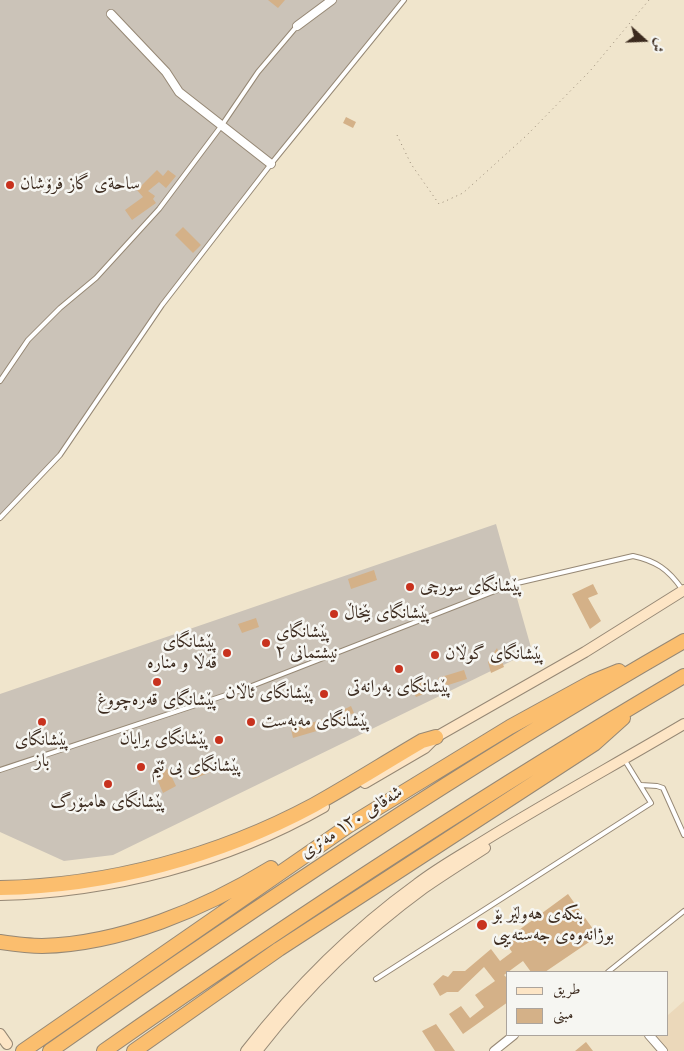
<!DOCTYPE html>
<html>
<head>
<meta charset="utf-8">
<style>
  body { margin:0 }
  #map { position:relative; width:684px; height:1051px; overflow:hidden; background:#f0e5cc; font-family:Cardo,Amiri,serif }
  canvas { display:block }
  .legend { position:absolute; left:506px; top:971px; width:162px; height:65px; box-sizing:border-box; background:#f6f6f2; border:1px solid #aba49d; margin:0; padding:6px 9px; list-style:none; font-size:15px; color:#3b2a1e }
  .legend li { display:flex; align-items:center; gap:10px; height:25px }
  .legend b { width:25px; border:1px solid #aba49d }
  .north { position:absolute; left:619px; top:15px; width:50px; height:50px; -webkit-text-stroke:4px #f6f6f2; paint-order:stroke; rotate:110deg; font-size:14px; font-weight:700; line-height:20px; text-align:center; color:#3b2a1e }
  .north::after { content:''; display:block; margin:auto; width:18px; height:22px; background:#3b2a1e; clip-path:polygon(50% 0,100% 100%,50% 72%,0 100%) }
</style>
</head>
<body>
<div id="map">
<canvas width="684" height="1051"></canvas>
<ul class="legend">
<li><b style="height:6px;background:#fde5c5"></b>طريق</li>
<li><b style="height:14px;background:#d4b188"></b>مبنى</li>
</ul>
<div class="north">ش</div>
</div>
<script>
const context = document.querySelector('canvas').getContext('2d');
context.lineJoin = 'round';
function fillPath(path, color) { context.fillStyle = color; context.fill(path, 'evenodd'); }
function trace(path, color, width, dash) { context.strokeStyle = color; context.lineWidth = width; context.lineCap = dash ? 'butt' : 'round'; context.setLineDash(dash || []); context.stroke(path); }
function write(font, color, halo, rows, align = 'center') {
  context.font = font + ' Cardo,Amiri,serif'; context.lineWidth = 5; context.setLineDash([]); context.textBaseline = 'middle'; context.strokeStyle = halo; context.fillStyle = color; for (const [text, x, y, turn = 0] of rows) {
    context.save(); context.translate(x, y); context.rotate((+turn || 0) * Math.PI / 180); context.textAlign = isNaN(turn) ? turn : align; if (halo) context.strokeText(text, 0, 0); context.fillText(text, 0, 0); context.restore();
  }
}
fillPath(new Path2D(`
  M684,1001V1051H668L653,1035H668V1015Z`), '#ebd8ba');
fillPath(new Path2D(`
  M0,0H404L271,164L162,305L60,455L0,518Z
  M496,524L532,651L113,855L64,861L0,832V694Z`), '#cbc3b8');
fillPath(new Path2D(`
  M268,0H285L278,8Z
  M346,117L356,122L353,128L343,123Z
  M157,170L163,176L168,170L176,176L166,188L159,182L148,191L155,196L153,199L156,203L132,220L125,210L143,197L137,190Z
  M183,227L201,245L193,253L175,235Z
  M374,570L377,580L351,589L348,579Z
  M593,584L598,594L588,598L601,621L590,629L572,594Z
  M256,618L259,627L242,633L238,624Z
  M497,648L504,667L491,673L488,662Z
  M464,670L467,679L442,687L438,678Z
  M425,677L429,692L416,697L412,690L414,686Z
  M351,706L354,713L319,728L320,730L293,738L291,729L324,719Z
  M208,764L211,772L193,779L189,772Z
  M168,769L176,786L163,793L155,774Z
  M568,894L598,936L545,972H531L523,961L508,972L504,975L508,979V1002L463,1034L449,1014L461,1006L470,1018L484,1007L475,995L495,981L484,967L458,992H447L440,996L433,984L443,975L448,977L453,971H465L491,949L500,961L512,952L504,941Z
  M436,1024L455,1051H435L422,1031Z
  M586,1042L593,1051H575Z`), '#d4b188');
const lane = new Path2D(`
  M0,381L28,340L60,308L96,278L159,209L222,125L258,72L297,26
  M0,518L60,455L162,305L271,164L404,0
  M0,770L244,689L513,584L633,556C656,561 668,569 682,589
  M641,785L657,786L663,788L684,835
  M608,972L684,911
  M376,979L651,803L624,759`);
const street = new Path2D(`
  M111,14L166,72L179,92L271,164
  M297,26L332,0
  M649,1035L663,1051
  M494,1051L514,1035`);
const secondary = new Path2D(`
  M365,783L425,748L436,737L585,652L684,590
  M0,895C112,892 226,863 324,807
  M0,1034L7,1044
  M246,1051C295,988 352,931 417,884C439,867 463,854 487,839C552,799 618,763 684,724
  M257,1051C304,990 361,934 424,888C444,874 465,861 485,848`);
const highway = new Path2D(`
  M0,888C108,886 219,856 314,805C350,785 386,762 422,741L436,737
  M0,942C14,944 28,946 42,946C121,944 204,909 271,868
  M23,1051L348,826L510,727L592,682L619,671
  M50,1051C256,906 466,766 684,641
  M104,1051C293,919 485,793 684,676
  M134,1051L279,949L594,744L623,718`);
trace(lane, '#968875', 6);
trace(street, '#968875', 10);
trace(secondary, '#968875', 12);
trace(highway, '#968875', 16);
trace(new Path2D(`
  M397,135L411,164L439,204L463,193L526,136L590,71L649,0`), '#968875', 1, [1, 4]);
trace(lane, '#fff', 4);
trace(street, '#fff', 8);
trace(secondary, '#fde5c5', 10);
trace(highway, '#fbbe6e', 14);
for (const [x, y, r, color] of [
  [10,185,5,"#c8321e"],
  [410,587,5,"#c8321e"],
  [334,614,5,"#c8321e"],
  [266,643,5,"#c8321e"],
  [227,653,5,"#c8321e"],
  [435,655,5,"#c8321e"],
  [399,669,5,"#c8321e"],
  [157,682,5,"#c8321e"],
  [324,694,5,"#c8321e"],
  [42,722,5,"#c8321e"],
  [251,722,5,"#c8321e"],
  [219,740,5,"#c8321e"],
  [141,767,5,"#c8321e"],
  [108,784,5,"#c8321e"],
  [482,925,6,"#c8321e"]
]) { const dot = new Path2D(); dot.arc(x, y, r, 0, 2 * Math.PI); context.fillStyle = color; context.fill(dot); trace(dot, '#f6f6f2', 2); }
write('18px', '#3b2a1e', '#f6f6f2', [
  ["ساحةی گاز فرۆشان",20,185],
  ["پێشانگای سورچی",420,587],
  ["پێشانگای بێخاڵ",344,614],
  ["پێشانگای",276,633],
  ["نیشتمانی ٢",276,654],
  ["پێشانگای",217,643,"right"],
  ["قەڵا و منارە",217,664,"right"],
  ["پێشانگای گوڵان",445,655],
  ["پێشانگای بەرانەتی",399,688,"center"],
  ["پێشانگای ئاڵان",314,694,"right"],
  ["پێشانگای قەرەچووغ",157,701,"center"],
  ["پێشانگای مەبەست",261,722],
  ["پێشانگای برایان",209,740,"right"],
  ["پێشانگای",42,741,"center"],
  ["باز",42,762,"center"],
  ["پێشانگای بی ئێم",151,767],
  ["پێشانگای هامبۆرگ",108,803,"center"],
  ["بنکەی هەولێر بۆ",493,915],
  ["بوژانەوەی جەستەییی",493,936]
], 'left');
write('18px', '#3b2a1e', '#f6f6f2', [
  ["شەقامی ١٢٠ مەتری",352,823,-33]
]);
</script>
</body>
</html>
